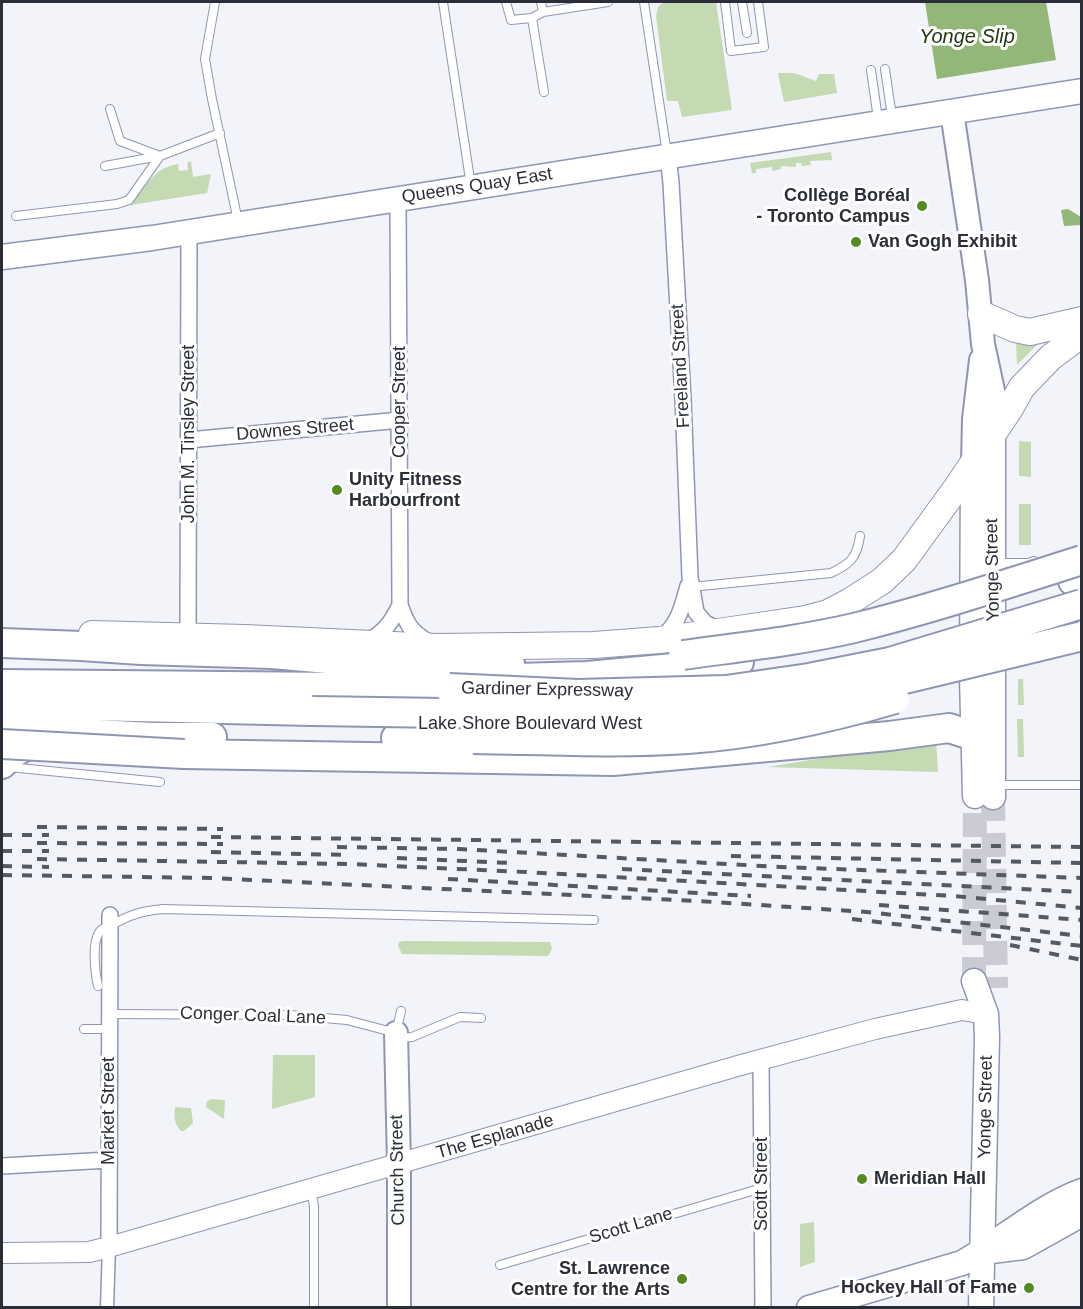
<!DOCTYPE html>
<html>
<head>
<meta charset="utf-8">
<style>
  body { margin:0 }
  #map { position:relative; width:1083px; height:1309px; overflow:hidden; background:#f3f4fa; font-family:Arial,sans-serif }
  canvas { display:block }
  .frame { position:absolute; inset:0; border:3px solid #2b2e39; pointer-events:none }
</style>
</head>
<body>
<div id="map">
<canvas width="1083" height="1309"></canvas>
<div class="frame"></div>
</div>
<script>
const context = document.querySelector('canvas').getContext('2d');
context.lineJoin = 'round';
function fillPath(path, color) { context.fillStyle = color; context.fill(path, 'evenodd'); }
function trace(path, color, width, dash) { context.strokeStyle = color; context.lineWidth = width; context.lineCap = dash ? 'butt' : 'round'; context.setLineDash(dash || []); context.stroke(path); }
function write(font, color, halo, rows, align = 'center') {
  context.font = font + ' Arial,sans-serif'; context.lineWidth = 6; context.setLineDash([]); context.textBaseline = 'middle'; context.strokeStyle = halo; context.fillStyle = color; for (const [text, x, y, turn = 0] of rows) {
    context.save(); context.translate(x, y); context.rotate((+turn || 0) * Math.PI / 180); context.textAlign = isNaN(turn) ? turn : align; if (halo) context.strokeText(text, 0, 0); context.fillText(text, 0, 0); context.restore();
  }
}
fillPath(new Path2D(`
  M663,2H716L732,110L682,117L678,101H667L656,16L658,7Z
  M778,73H794L816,81L819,74H834L837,93L784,102Z
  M831,152L832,160L810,161L811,165L802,166L801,163H796V167L781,166V169L772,171V167L756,169V173H752L750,163Z
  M191,161L193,177L211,174L207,193L131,205C145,187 153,168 178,164L179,171L188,170L187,163Z
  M1044,338L1017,365L1016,342Z
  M1019,441L1031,442V477L1019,476Z
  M1019,504H1031V545H1019Z
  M1018,679H1023L1024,705H1018Z
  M1017,719H1023L1024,757H1018Z
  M936,740L938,772L767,767Z
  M403,941L550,942L552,949L548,956L402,954L398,946L399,942Z
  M273,1055H315V1097L272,1109Z
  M212,1099L225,1100L224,1119L206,1107L207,1101Z
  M175,1107L191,1108L193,1123L184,1131H181C174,1124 174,1117 175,1107Z
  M814,1222L815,1262L800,1267V1224Z`), '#c3dab3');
fillPath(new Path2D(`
  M925,2H1046L1056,60L937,79Z
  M1068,209L1081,217V225L1064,226L1061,210Z`), '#93b679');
trace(new Path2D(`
  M993,797L996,988
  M974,981L975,796`), '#cbccd3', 24, [24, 12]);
const service = new Path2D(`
  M215,2L205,59L212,99L238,221
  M443,2L471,186
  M506,2L511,20L532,18L543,12L608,2
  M541,2L543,12
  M644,2L667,154
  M725,2L731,51L764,47L758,2
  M742,2L747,33
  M532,18L544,92
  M885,69L892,117
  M871,70L878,119
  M105,166L160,156L220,133
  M16,216L117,204L129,200L160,156L120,141L110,109
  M996,563H1028L1034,561
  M691,587L831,573C850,564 857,558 860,536
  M9,767L160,782
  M996,785H1082
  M98,986C95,973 91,940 101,930C103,928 107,927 110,926C129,915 141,911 163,909L594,920
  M109,1014L290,1015L347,1020L396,1033L401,1011
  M84,1029H109
  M400,1038L412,1037L460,1017L481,1018
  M311,1190L314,1206V1308
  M500,1265L762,1188`);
const pedestrian = new Path2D(`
  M107,1308L109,1247`);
const minor = new Path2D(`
  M668,155L671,183L683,399L690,577L696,612L705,623L720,630
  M398,200L400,605C407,625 411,632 430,643
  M189,440L400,420
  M188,636L189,232
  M661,638C679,624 682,607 688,586
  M367,641C384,634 392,621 400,605
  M761,1061L763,1308
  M2,1166L109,1160
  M109,1247L110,915`);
const tertiary = new Path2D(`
  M2,1253L89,1252L109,1247L741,1065L875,1029L962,1010L986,1014`);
const secondary = new Path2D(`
  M952,112L977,280L983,344L995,400L993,433
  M973,464L974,419L981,360
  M396,1033L399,1164V1308`);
const primary = new Path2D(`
  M2,257L152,238L1082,91
  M973,464L972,676L975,796
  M993,797V433
  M974,981L986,1014L987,1037L981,1308
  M983,1252L1023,1247L1082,1214
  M809,1308L962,1263C1003,1240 1037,1208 1082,1191`);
const trunk = new Path2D(`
  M981,314L1015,329L1030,332L1082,320
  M92,634L245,638L436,647L594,645L659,640L725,631L805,619L828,613L849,602L882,581L904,560L955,490L1009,410L1022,387L1051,357L1082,334
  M1023,638L1082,620`);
const motorway = new Path2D(`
  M1073,581L1082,578
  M2,643L81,646L141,650L272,654L373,663L510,664
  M2,684L449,688L518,678L587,676L739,662
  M2,704L312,711
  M2,724L54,732L153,737H212
  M396,738L473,739
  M184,754L613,761L889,736L949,728L974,736
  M2,764L13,753L38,739`);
trace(service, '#8f96b2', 10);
trace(pedestrian, '#8f96b2', 15);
trace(minor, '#8f96b2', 18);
trace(tertiary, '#8f96b2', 22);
trace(secondary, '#8f96b2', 26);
trace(primary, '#8f96b2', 27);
trace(trunk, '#8f96b2', 28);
trace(motorway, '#8f96b2', 32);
trace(service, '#fff', 8);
trace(pedestrian, '#fff', 12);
trace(minor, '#fff', 15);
trace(tertiary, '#fff', 20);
trace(secondary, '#fff', 22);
trace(primary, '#fff', 24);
trace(trunk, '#fff', 26);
trace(motorway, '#fff', 28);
trace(new Path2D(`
  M37,827L223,829
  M2,835H49
  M211,837L1082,847
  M37,843L223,844
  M337,847L459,849L780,867L1082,878
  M2,851H49
  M211,852L349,855
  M731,856L1082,863
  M397,858L511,863
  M37,859L349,864L525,872L954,896L1082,908
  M2,866L49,867
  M622,869L1082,892
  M2,875L211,878L698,901L867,912L1082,936
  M448,879L751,896
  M879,905L1082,920
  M852,919L1082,946
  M1010,945L1082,960`), '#565862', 4, [10, 10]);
const motorwayBridge = new Path2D(`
  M683,655C740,647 798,641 854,628C931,609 1006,584 1082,560
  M449,688L578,694L726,690L809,678L890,662L1082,604
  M312,711L578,715L723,712L868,688L1082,636
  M473,739C544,740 616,744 688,739C758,734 827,719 895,699
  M2,744L184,754`);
trace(motorwayBridge, '#8f96b2', 32, []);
trace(motorwayBridge, '#fff', 28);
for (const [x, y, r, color] of [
  [922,206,6,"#558921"],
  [856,242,6,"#558921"],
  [337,490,6,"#558921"],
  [862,1179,6,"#558921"],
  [682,1279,6,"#558921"],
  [1029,1288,6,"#558921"]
]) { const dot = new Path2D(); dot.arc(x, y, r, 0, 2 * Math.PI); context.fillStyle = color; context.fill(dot); trace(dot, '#fff', 2); }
write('18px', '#2b2e39', '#fff', [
  ["Queens Quay East",477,186,-9],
  ["Freeland Street",681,366,-93],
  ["Cooper Street",400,402,-90],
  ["Downes Street",295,430,-5],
  ["John M. Tinsley Street",189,434,-90],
  ["Yonge Street",993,570,-91],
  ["Gardiner Expressway",547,690,1],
  ["Lake Shore Boulevard West",530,724],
  ["Conger Coal Lane",253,1016,2],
  ["Yonge Street",986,1107,-89],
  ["Market Street",109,1111,-90],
  ["The Esplanade",495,1137,-16],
  ["Church Street",398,1170,-91],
  ["Scott Street",762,1184,-90],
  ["Scott Lane",631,1226,-17]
]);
write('bold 18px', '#2b2e39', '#fff', [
  ["Collège Boréal",910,196],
  ["- Toronto Campus",910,217],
  ["Van Gogh Exhibit",868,242,"left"],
  ["Unity Fitness",349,480,"left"],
  ["Harbourfront",349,501,"left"],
  ["Meridian Hall",874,1179,"left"],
  ["St. Lawrence",670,1269],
  ["Centre for the Arts",670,1290],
  ["Hockey Hall of Fame",1017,1288]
], 'right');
write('italic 20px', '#233a0f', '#fff', [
  ["Yonge Slip",967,37]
]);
</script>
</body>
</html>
